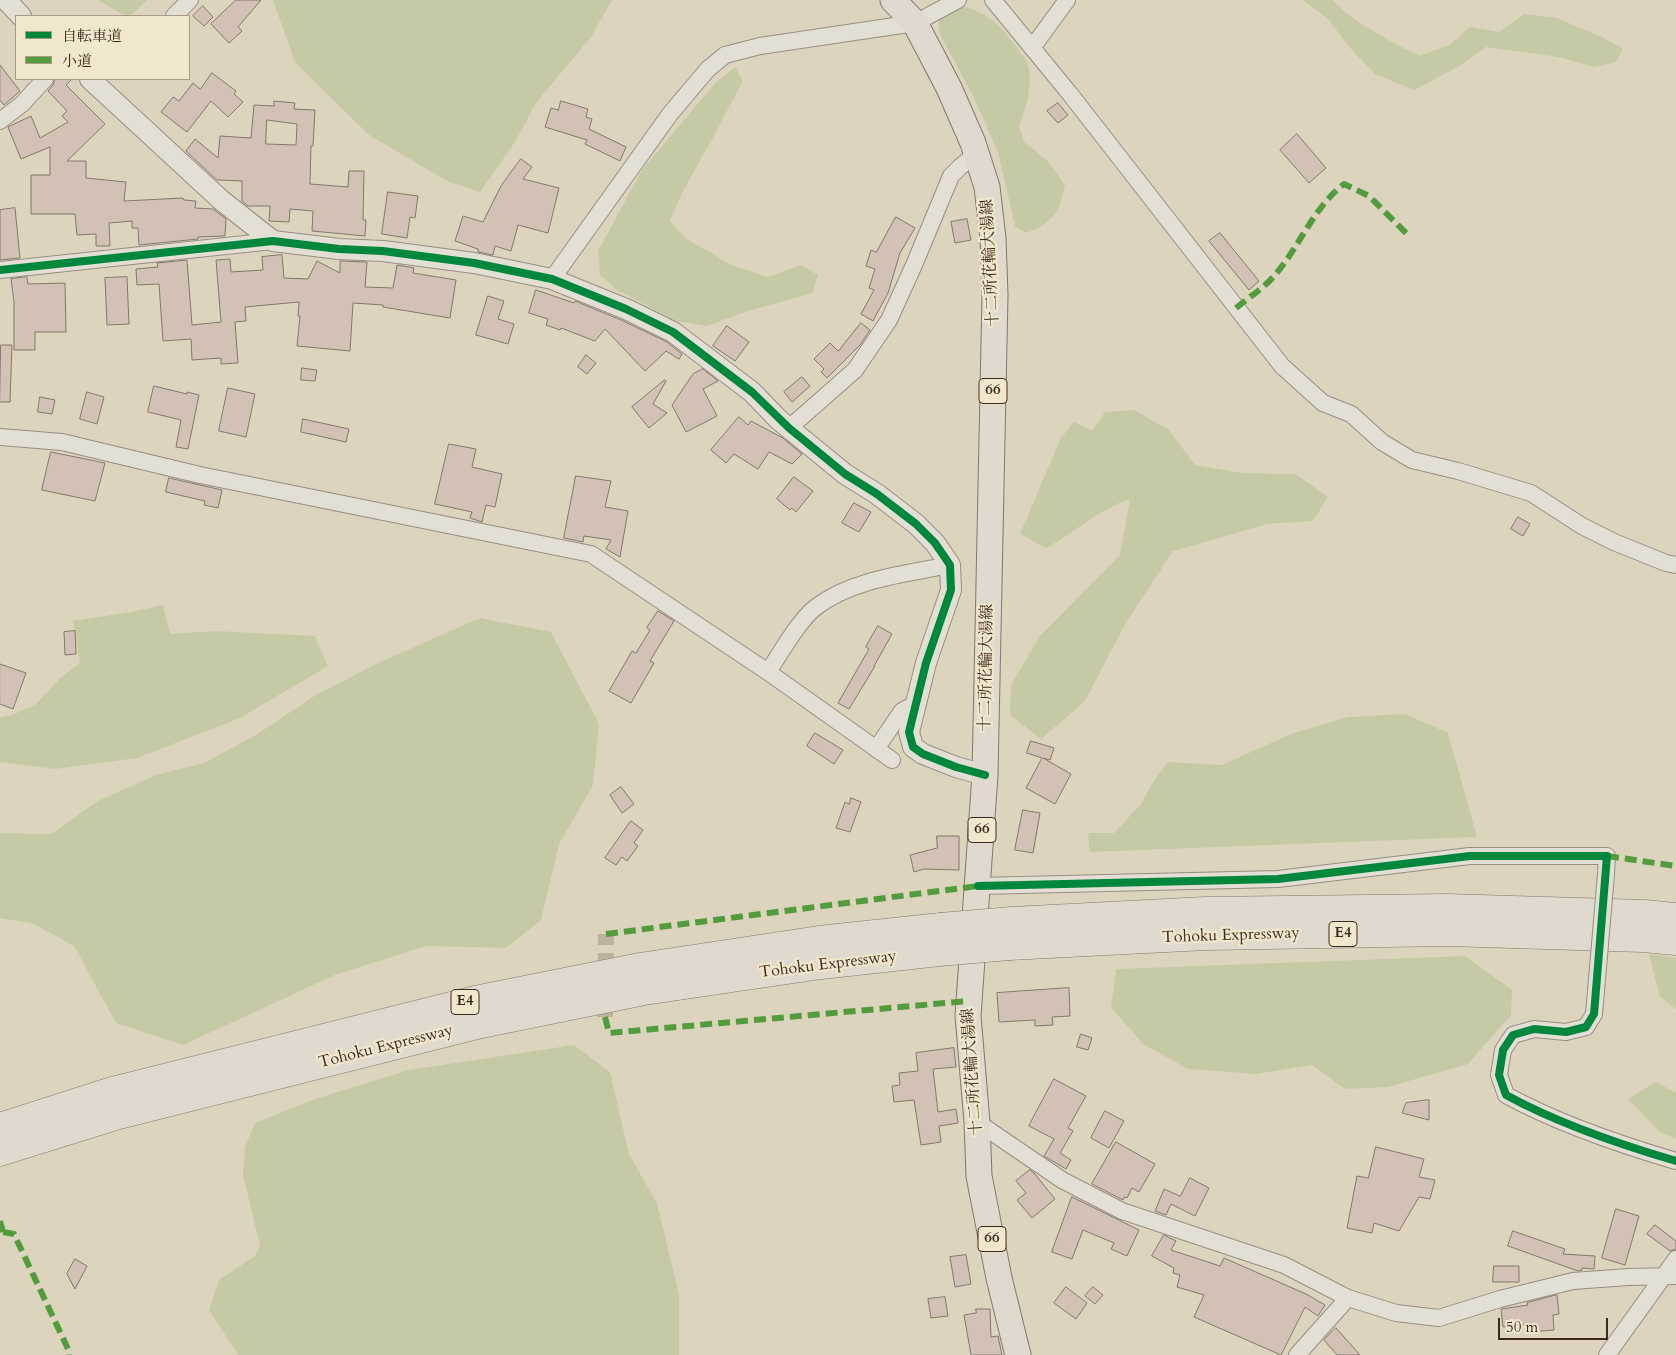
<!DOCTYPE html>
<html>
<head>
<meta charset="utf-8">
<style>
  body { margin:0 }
  #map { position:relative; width:1676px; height:1355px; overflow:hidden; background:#ddd4be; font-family:Cardo,"Noto Serif JP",serif }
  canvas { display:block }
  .legend { position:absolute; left:15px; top:15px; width:175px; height:65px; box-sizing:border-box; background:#f1e7cc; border:1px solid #a99b86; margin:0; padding:6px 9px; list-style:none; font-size:15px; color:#3e291c }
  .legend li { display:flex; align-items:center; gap:10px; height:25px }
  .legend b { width:25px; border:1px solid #a99b86 }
  .scale { position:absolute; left:1498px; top:1318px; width:110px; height:22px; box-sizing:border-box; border:2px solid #3e291c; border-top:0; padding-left:6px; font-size:15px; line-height:18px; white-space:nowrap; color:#3e291c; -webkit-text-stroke:4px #f1e7cc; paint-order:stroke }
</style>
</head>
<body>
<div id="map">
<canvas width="1676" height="1355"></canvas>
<ul class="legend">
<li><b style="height:6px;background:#00873e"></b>自転車道</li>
<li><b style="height:6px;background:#539c3e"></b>小道</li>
</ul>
<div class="scale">50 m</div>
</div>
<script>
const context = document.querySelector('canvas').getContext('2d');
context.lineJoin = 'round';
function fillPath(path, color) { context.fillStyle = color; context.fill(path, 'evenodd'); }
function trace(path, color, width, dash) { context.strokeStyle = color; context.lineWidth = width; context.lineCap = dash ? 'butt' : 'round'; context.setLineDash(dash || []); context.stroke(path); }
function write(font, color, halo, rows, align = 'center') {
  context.font = font + ' Cardo,"Noto Serif JP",serif'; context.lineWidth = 4.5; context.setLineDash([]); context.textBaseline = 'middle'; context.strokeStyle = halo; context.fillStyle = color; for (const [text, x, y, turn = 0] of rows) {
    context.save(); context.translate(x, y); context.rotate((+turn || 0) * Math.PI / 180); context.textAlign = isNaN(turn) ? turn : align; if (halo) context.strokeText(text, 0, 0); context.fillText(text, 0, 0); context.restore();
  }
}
fillPath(new Path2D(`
  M98,0H147L130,16H125Z
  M273,0H612L591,37L536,103L515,142L480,192L447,181L369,135L295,62Z
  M1302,0H1333C1349,20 1395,44 1419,56L1449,45L1470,27L1499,32L1524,14L1557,18L1604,38L1623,49L1616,62L1594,67L1559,57L1486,47L1458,67L1414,90L1375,74L1351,49L1327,18Z
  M966,7C991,14 1005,31 1019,51C1022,55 1027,60 1028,64C1033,85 1027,107 1019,125L1024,142L1048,161L1065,185C1059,213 1054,222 1026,233L1015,226L998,152L974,98L939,32V19L949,11Z
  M735,67L743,81L712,139L682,193L670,221L684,237L731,265L768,277L801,265L818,275L812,293L748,311L707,326L676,321L617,290L600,275L598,251L642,170L716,82Z
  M1134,410L1169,430L1195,465L1242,473L1295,474L1328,497L1313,521L1267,524L1173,551L1125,624L1085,701L1041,739L1010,715L1011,685L1040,636L1120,555L1130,499C1099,509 1075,533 1046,548L1020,534L1061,438L1074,422L1092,431L1105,412Z
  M163,605L170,634L215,631L315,636L328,666L240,718L137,758L55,769L0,762V717L12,715L35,705L60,678L80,663L73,621L131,612Z
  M480,618L551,632L599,724L593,785L559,844L541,920L506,948L426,946L335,975L183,1045L116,1023L74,946L32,923L0,918V833L51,834L98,801L156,775L204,763L256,735L316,695L378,663Z
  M1405,714L1448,733L1477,837L1090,852L1088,833H1114L1141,804L1153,782L1168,762L1222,765L1291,734L1348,717Z
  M1649,954L1676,958V1009L1660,997Z
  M1465,956L1512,990L1511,1015L1468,1064L1388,1087L1345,1089L1312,1065L1256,1074L1188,1069L1143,1044L1111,1007L1116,969Z
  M574,1045L610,1072L629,1154L657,1204L679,1294V1355H238L209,1310L219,1280L255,1256L260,1246L243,1175L245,1147L255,1123L315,1099L409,1070Z
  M1656,1082L1676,1093V1139L1660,1132L1628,1099Z`), '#c5caa5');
const building = new Path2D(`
  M236,0H261L238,27L242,31L229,43L211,24Z
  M203,6L213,17L204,26L193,16Z
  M0,65L20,91L4,105L0,100Z
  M212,73L236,91L234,94L243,102L228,117L211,101L187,132L161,112L173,97L179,101L193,83L200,89Z
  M55,79H72L66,85L105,124L67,161H86V178L126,182L124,201L183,198L184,200L196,201L195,208L213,209L226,219L225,236L198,237V239L139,245L138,228H132V221L109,223L110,246H96V234L77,235L75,214H31V175H50V147L21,159L8,127L31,116L40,138L68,122L62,116L67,111L48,91L53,85Z
  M274,101L295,103L294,109L315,110L313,146H311L310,184L348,187L349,171H364L363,220H366L365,236L312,231L313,211L290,209L289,222L269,221L270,206H248L242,201V181L217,180L186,151L195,139L218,158L220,136L251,138L254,105L274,106ZM267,120L297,124L296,145L266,144Z
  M561,101L588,109L586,117L592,119L589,129L626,147L620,161L585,144L587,140L545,127L551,108L558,110Z
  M1058,103L1068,115L1058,123L1047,111Z
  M1297,134L1326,168L1309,183L1280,150Z
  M521,159L532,167L523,179L559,188L548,233L518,225L511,251L495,246L493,255L478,252V249L455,241L463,216L483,222L501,186Z
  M388,192L418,196L415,218L410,217L407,238L382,234Z
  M15,208L20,258L0,260V210Z
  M896,217L915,228L900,253L888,293L873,321L861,314L874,290L869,288L875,269L866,266L871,250L876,252Z
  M967,219L971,240L955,243L951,222Z
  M1220,233L1259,281L1249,290L1209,241Z
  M282,255L284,278L308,279L317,261L340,273V261L367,262L365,287L393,288L397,265L414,268L413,273L456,280L450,318L383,307V305L353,303L350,351L297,346L300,316H298L299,302L245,307L246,321L235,322L238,363L221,364V358L192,360L191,339L163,341L159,284L137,285L136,269L158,267L157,263L187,260L192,325L221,322L216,260L230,259L231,272L263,270L262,257Z
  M27,277L28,284L65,283L66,332H35V350H14V302L11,279Z
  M127,277L129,324L107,325L105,278Z
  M536,290L574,303L575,301L621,320L667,342L682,354L679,359L666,351L645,371L605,329L595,341L561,328L560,330L546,325L548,319L529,313Z
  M488,296L504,301L498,319L514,324L508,344L476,335Z
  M861,323L870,330L860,345L827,378L821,372L824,369L814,359L830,343L838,351Z
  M727,326L749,342L735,361L713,346Z
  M1,345H12L10,402H0Z
  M586,355L596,363L587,374L578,367Z
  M302,368L317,370L315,381L301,380Z
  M703,369L718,381L703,389L717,416L686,432L672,405L693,374Z
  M802,377L810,386L792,402L784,392Z
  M665,380L666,381L653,404L667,413L649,428L632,407Z
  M154,386L187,394V392L199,395L188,449L176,447L181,420L148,412Z
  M228,388L255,394L246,437L219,431Z
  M87,392L104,397L97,424L80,419Z
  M40,397L55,400L52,414L38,412Z
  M739,417L748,425L751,421L783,438L802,454L792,464L769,452L758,469L734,454L726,463L711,450Z
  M303,419L349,429L346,442L301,432Z
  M449,444L476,449L472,467L502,474L495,507L486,505L482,522L470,518L472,512L435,504Z
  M51,452L105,463L95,501L42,490Z
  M576,476L611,481L605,507L628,511L620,557L606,549L611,540L584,536L583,542L564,538Z
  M794,477L813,491L796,512L792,508L790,510L777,499Z
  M169,478L222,490L218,508L204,505L205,501L166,492Z
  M854,503L871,512L859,532L842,523Z
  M1518,517L1530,524L1523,536L1511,529Z
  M658,611L674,621L650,661L654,663L631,703L609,691L632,651L636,653L650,630L647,628Z
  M878,626L892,634L874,666H875L849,709L838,703L869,649L866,647Z
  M75,631L76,654L65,655L64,632Z
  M0,664L26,673L13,709L0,704Z
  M815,733L843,750L834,764L807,746Z
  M1031,741L1054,748L1050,760L1043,758L1071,774L1055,804L1026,788L1042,758L1027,753Z
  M621,787L634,804L622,813L610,795Z
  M851,798L861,802L850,832L836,828L845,802L849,804Z
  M1023,810L1040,813L1033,853L1015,850Z
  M631,821L643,830L634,843L638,846L627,861L622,857L616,865L605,858Z
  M937,836H959V870L924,869L914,872L910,855L937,848Z
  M1069,988L1070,1016L1052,1017L1053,1025L1035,1026V1020L999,1022L997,993Z
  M1081,1034L1092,1038L1088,1050L1077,1047Z
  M954,1048L956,1067L933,1069L938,1112L956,1109L958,1123L939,1126L941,1142L921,1145L914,1100L894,1102L892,1086L900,1085L899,1073L918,1071L916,1053Z
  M1054,1079L1086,1096L1068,1128L1073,1131L1060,1153L1071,1160L1066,1169L1044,1156L1054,1139L1029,1126Z
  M1429,1100V1120L1402,1113L1406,1103Z
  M1105,1111L1124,1121L1109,1148L1091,1138Z
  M1116,1142L1155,1164L1139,1192L1132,1188L1127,1198L1124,1197L1123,1200L1092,1184Z
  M1376,1147L1424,1159L1419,1177L1435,1180L1430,1199L1419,1197L1399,1231L1374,1223L1372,1233L1347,1228L1357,1176L1368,1178Z
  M1030,1170L1034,1173L1055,1199L1032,1218L1017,1200L1026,1193L1016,1181Z
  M1190,1178L1209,1188L1195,1216L1171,1204L1166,1215L1155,1211L1164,1189L1180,1196Z
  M1072,1197L1139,1230L1127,1256L1111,1249L1114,1243L1083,1230L1072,1259L1052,1252Z
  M1616,1209L1639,1216L1625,1265L1602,1258Z
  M1655,1225L1676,1241V1249L1670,1251L1647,1234Z
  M1513,1231L1565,1249L1563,1254L1595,1256L1594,1269L1582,1268V1270L1578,1271L1508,1246Z
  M1164,1235L1176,1241L1171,1250L1220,1266L1224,1258L1306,1294L1325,1305L1318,1316L1305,1307L1281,1355L1194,1317L1204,1295L1177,1287L1180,1275L1173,1273L1174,1268L1152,1256Z
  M966,1255L971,1284L955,1287L950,1257Z
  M75,1259L87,1266L75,1289L67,1274Z
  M1494,1266H1519V1282H1493Z
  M1066,1287L1087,1303L1076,1319L1054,1303Z
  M1093,1287L1103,1295L1095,1304L1085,1296Z
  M1557,1295L1559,1314L1553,1315L1554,1330L1530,1332V1324L1503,1327L1501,1309L1528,1305L1527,1303Z
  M945,1297L948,1316L931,1318L928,1299Z
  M976,1309H990L991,1337L998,1336L1002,1355H971L964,1315L976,1313Z
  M1336,1328L1360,1355H1337L1324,1340Z`);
fillPath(building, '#d3c1b5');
trace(building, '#80786b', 1);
trace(new Path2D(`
  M605,1017L606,934`), '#bdb29e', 16, [16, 8]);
const minor = new Path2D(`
  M993,0L1070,94L1282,366L1323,403L1351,414L1382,442L1412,460L1458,471L1531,493L1582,526L1614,542L1666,563L1676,565
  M174,16L190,0
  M1032,48L1067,0
  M0,121L22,104L45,79
  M0,270L273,241
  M552,279L670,114L708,69L725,55L760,46L915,23L958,0
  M789,428L855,370L889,320L914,265L951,176L960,167L976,154
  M0,437L62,442L200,475L591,554L768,672L892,760
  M768,672C780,654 799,620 816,607C853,579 905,574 950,565
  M876,749L902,711L915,704
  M978,886L1278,879L1470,856H1607L1606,874
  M1596,991L1594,1014L1586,1027L1566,1032L1534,1029L1513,1035L1503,1050L1499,1075L1506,1095C1559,1124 1618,1144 1676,1161
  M977,1122L1062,1180L1122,1211L1284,1265L1348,1298L1396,1313L1439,1318L1500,1299L1573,1281L1628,1277L1676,1276
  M1297,1355L1348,1298
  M1607,1355L1676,1259`);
const tertiary = new Path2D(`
  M6,0L21,16
  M90,79L221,200L273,241L339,249L383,251L474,263L552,279L626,309L673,332L752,392L779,420L845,474L877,494L916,524L935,543L950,565L951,590L926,663L909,732L913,747L923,754L956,767L985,775`);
const primary = new Path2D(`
  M893,0L915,23L949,88L973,143L987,187L993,238L995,295L985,775L968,1016L977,1122L979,1176L999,1278L1018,1355`);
const motorway = new Path2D(`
  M1012,921L1205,911L1447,908L1645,914L1676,917
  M1009,946L1206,936L1447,932L1643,938L1676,941
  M0,1127L112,1091L475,1000L640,967L819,940L941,927
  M0,1152L119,1115L481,1024L644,991L821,965L939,952`);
trace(minor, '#968e80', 18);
trace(tertiary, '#968e80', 22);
trace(primary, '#80786b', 27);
trace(motorway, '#80786b', 29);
trace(minor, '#e4dfd4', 16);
trace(tertiary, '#e4dfd4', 20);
trace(primary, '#dfdacd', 25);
trace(motorway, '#dfdacd', 28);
const minorBridge = new Path2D(`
  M1596,991L1606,874`);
const motorwayBridge = new Path2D(`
  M941,927L1012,921
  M939,952L1009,946`);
trace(minorBridge, '#968e80', 18, []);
trace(motorwayBridge, '#80786b', 29, []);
trace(minorBridge, '#e4dfd4', 16);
trace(motorwayBridge, '#dfdacd', 28);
trace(new Path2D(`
  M1236,308C1249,297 1264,288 1275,275C1300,246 1313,208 1344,184L1369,196L1409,236
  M1607,856L1676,866
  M606,934L978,886
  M605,1017L609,1033L968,1001
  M0,1221L3,1232
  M3,1232L14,1234L69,1351V1355`), '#539c3e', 6, [12, 6]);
trace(new Path2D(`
  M0,270L273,241L339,249L383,251L474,263L552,279L626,309L673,332L752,392L789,428L845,474L877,494L916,524L935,543L950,565L951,590L926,663L909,732L913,747L923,754L956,767L985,775
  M978,886L1278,879L1470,856H1607L1594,1014L1586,1027L1566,1032L1534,1029L1513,1035L1503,1050L1499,1075L1506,1095C1559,1124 1618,1144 1676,1161`), '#00873e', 8);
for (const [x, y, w] of [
  [993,391,28],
  [982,830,28],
  [1343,934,28],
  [465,1002,28],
  [992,1239,28]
]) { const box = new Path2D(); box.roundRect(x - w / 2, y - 12.5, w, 25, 4); context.fillStyle = '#f1e7cc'; context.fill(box); trace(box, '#3e291c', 1); }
write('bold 15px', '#3e291c', null, [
  ["66",993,391],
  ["66",982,830],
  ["E4",1343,934],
  ["E4",465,1002],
  ["66",992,1239]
]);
write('16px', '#3e291c', '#f1e7cc', [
  ["十二所花輪大湯線",991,263,-93],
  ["十二所花輪大湯線",987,668,-89],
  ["Tohoku Expressway",1231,936,-2],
  ["Tohoku Expressway",828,965,-7],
  ["Tohoku Expressway",386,1047,-14],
  ["十二所花輪大湯線",973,1072,-94]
]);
</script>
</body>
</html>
